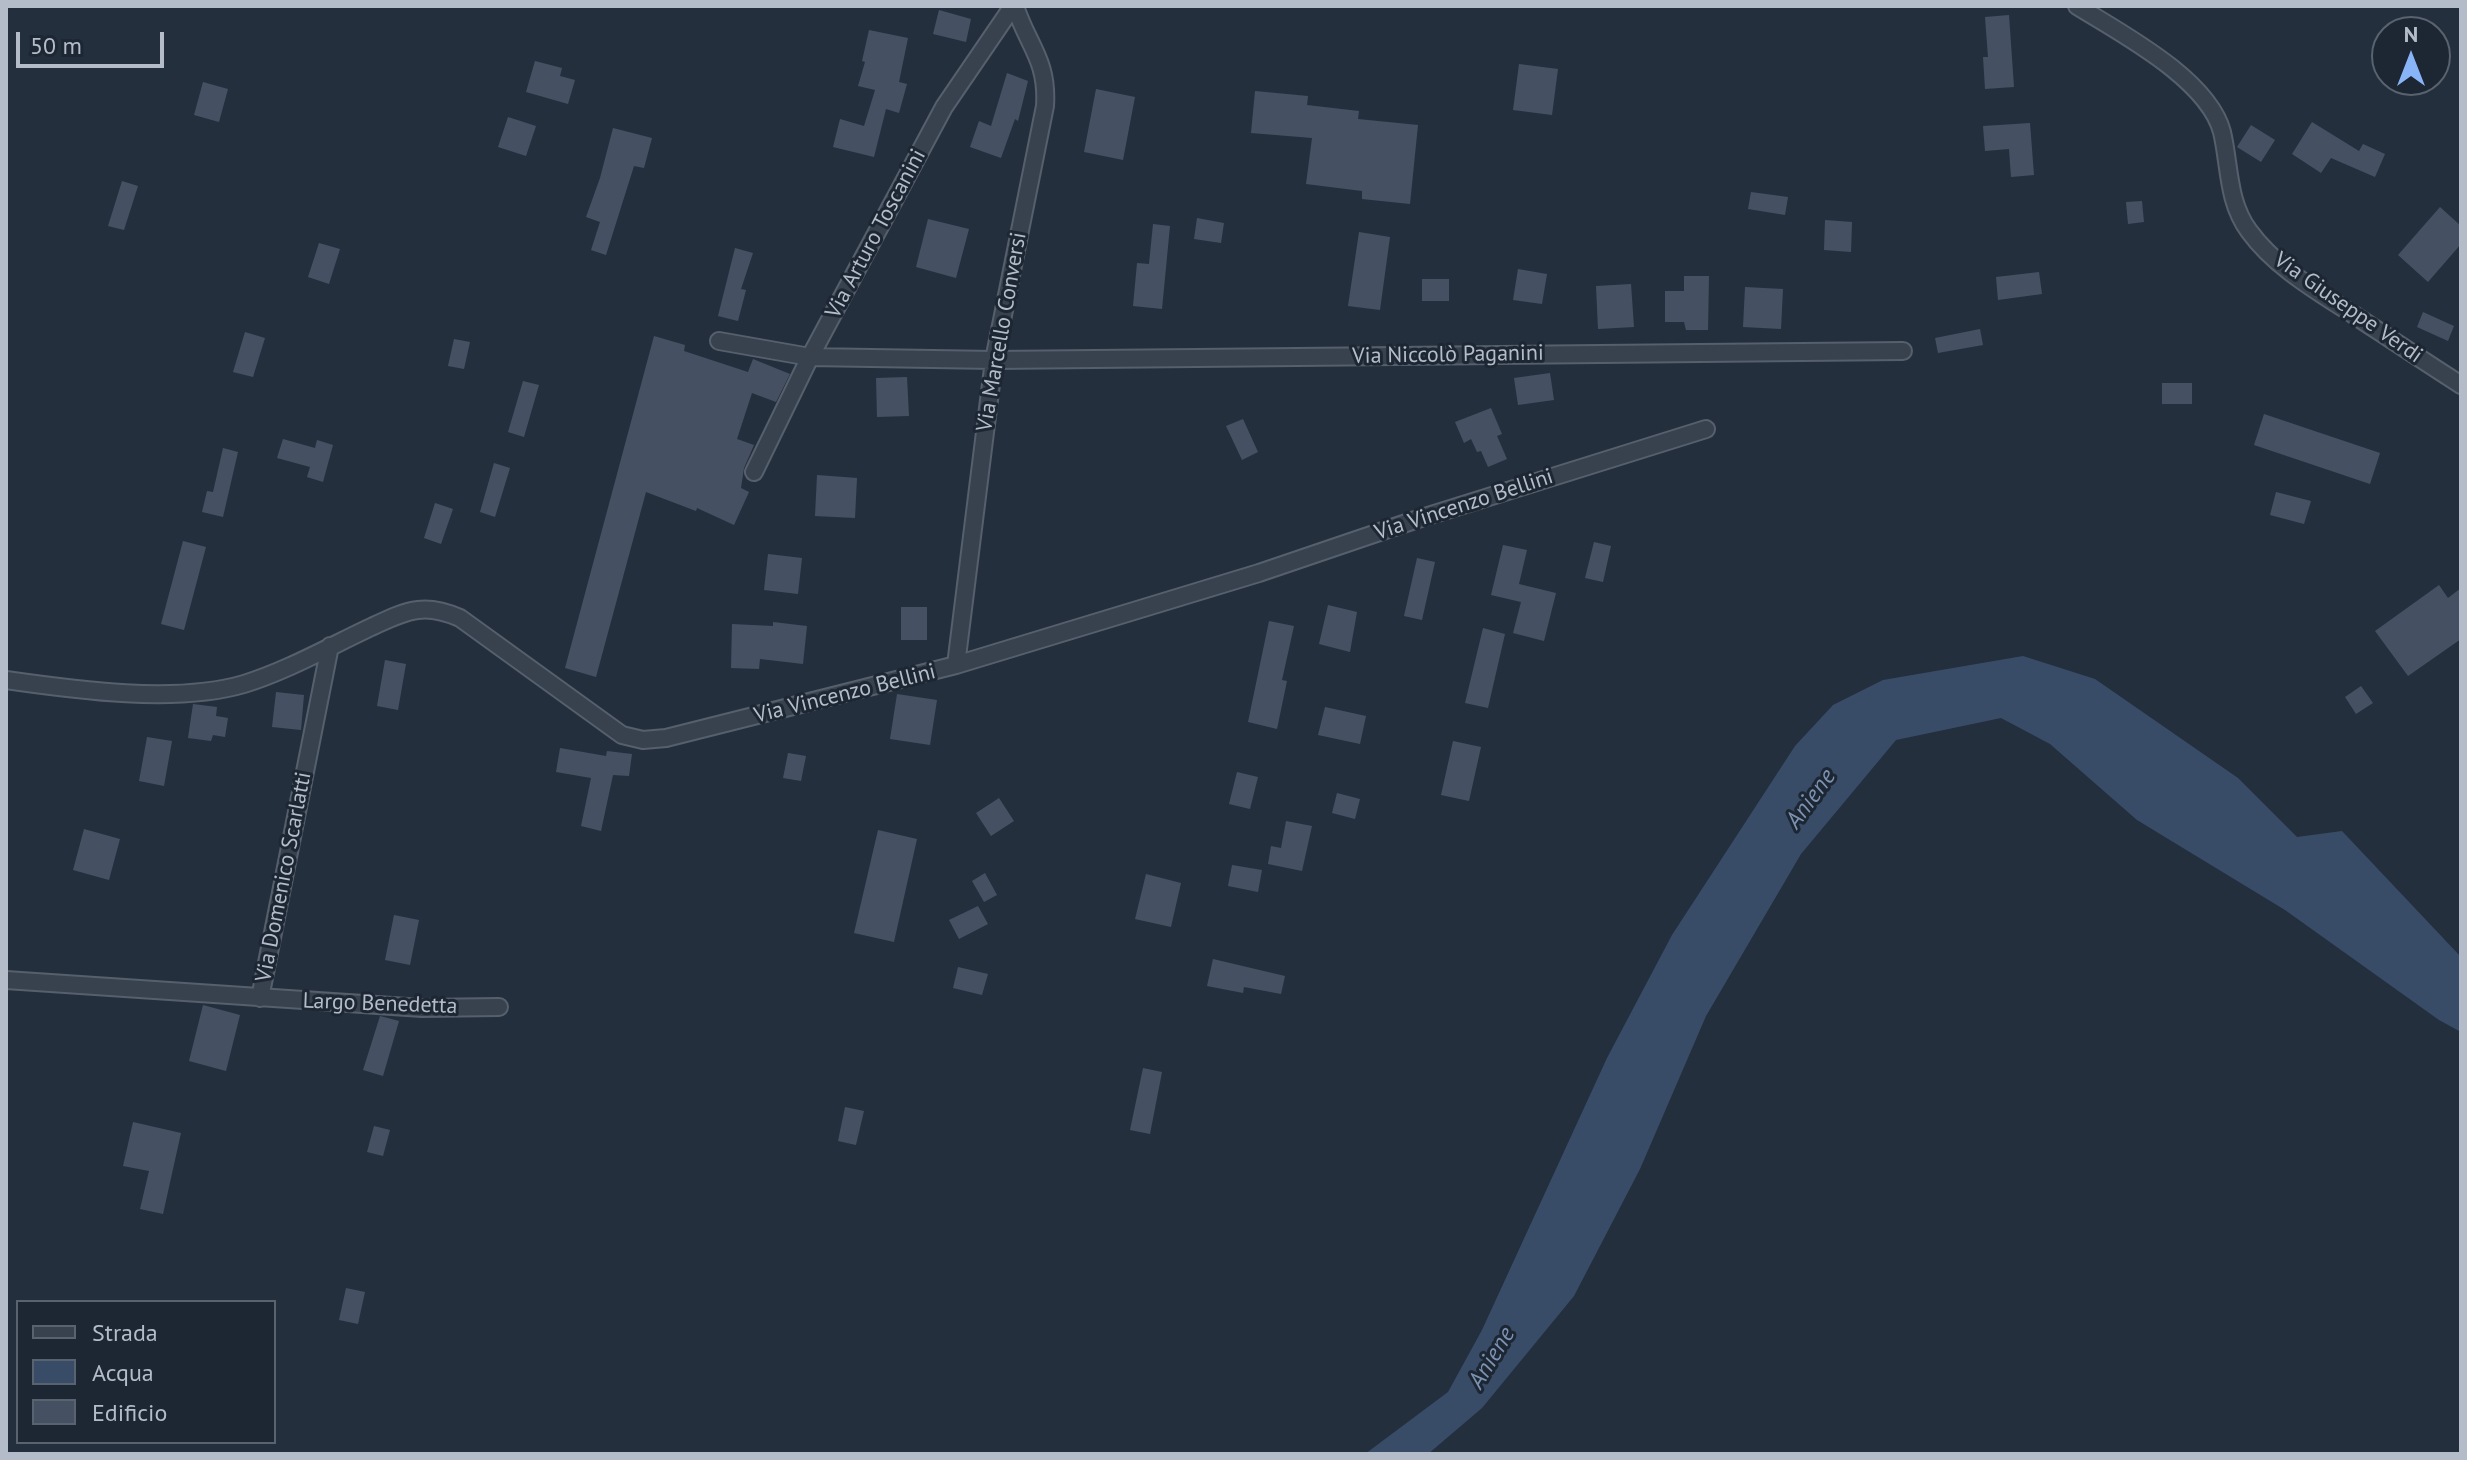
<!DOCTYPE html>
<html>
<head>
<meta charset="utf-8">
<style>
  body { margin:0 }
  #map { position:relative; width:2467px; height:1460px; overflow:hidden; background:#242f3e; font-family:"PT Sans",sans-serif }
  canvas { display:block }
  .frame { position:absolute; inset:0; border:8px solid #b4bcc9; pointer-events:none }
  .legend { position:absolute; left:16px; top:1300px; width:260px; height:144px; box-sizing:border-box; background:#1d2633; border:2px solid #59626f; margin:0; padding:10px 14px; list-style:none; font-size:24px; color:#b4bcc9 }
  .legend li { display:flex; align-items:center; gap:16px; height:40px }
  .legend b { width:40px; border:2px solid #59626f }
  .north { position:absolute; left:2371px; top:16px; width:80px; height:80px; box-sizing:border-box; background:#1d2633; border:2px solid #59626f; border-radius:50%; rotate:0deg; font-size:22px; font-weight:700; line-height:32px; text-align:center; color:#b4bcc9 }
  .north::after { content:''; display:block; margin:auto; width:28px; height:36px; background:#8ab4f8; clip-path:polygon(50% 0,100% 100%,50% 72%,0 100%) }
  .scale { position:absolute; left:16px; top:32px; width:148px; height:36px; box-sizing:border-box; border:4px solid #b4bcc9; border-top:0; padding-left:10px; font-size:24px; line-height:28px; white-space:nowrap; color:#b4bcc9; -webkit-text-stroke:6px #1d2633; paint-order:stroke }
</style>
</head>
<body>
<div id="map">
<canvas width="2467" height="1460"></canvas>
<div class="frame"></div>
<ul class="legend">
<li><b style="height:10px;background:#38414e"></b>Strada</li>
<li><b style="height:22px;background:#394c67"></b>Acqua</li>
<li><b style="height:22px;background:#455162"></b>Edificio</li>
</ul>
<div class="north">N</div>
<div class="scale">50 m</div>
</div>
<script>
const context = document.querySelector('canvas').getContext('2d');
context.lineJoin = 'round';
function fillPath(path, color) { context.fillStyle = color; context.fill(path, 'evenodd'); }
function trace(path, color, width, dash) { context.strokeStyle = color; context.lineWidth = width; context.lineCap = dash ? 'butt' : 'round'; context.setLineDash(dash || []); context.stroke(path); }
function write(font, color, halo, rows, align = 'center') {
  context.font = font + ' "PT Sans",sans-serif'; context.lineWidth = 6; context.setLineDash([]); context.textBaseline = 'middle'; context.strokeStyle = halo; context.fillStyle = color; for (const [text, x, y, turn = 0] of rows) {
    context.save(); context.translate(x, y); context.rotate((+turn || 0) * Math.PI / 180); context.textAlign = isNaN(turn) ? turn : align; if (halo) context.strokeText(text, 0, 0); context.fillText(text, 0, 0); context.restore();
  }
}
fillPath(new Path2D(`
  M2023,656L2095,679L2238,778L2297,837L2342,831L2461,957V1032L2439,1020L2285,910L2137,820L2050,744L2001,718L1896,740L1801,854L1706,1016L1640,1169L1574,1296L1482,1408L1428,1454H1365L1448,1392L1482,1330L1607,1058L1672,935L1795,746L1833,705L1883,680Z`), '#394c67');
fillPath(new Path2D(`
  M939,10L971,19L966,42L933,34Z
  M2009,15L2014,87L1985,89L1983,57H1988L1985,17Z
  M869,30L908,38L899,82L907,84L899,113L886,109L874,157L833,147L840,119L864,126L875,90L858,86L865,62L862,61Z
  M535,61L562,68L560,76L575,80L568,104L526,92Z
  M1519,64L1558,69L1552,115L1513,110Z
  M1007,73L1028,81L1018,121L1015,119L1001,158L970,147L979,121L991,126Z
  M203,82L228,89L219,122L194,115Z
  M1096,89L1135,97L1123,160L1084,152Z
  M1255,91L1308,96L1307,105L1359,111L1358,119L1418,125L1410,204L1362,199V191L1306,184L1312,138L1251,133Z
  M508,117L536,126L526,156L498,147Z
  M2312,122L2359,151L2363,144L2385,154L2375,177L2331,158L2321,173L2292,154Z
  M2030,123L2034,175L2011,177L2009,149L1985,151L1983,126Z
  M2251,125L2275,140L2261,162L2237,147Z
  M613,128L652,138L644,168L634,166L606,255L591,250L600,222L586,217L600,178Z
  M122,181L138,186L124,230L108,226Z
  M1751,192L1788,197L1785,215L1748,209Z
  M2142,201L2144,222L2128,224L2126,202Z
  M2440,207L2461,226V244L2428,282L2398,255Z
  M1197,218L1224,223L1221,243L1194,239Z
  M928,219L969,229L956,278L916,267Z
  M1825,220L1852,222L1851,252L1824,250Z
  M1153,224L1170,226L1162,309L1133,306L1137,263L1149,264Z
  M1359,232L1390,237L1380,310L1348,306Z
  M319,243L340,249L329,284L308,277Z
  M735,248L753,253L741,289L746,290L738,321L718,316Z
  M1518,269L1547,274L1542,304L1513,300Z
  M2039,272L2042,294L1998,300L1996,277Z
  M1684,276H1709L1708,330H1686L1684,322H1665V291H1684Z
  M1422,279H1449V301H1422Z
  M1631,284L1634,327L1598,329L1596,286Z
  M1745,287L1783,289L1781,329L1743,327Z
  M2423,312L2454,326L2448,341L2417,327Z
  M1980,329L1983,345L1938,353L1935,338Z
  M245,332L265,338L253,377L233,372Z
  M654,336L685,345L684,351L748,372L753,359L790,374L776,402L752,393L737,439L754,445L744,468L741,488L749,492L734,525L697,508L696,511L646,492L596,677L565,668Z
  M454,339L470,342L464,369L448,366Z
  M1550,373L1554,400L1518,405L1514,378Z
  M907,377L909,416L877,417L876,378Z
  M523,381L539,385L524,437L508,432Z
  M2162,383H2192V404H2162Z
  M1491,408L1502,434L1497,436L1507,459L1488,467L1481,451L1477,452L1471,439L1464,443L1455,422Z
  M2264,414L2380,453L2370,484L2254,445Z
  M1243,419L1258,452L1242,460L1226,426Z
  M283,439L315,448L317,440L333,445L323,482L307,477L310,467L277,458Z
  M223,448L238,452L223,517L202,512L207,491L213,492Z
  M494,463L510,468L495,517L480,512Z
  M817,475L857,478L855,518L815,516Z
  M2276,492L2311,501L2304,524L2270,515Z
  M435,503L453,509L441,544L424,538Z
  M183,541L206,547L184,630L161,624Z
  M1594,542L1611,546L1603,582L1585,578Z
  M1503,545L1527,550L1519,584L1556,593L1544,641L1513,633L1521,602L1491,595Z
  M768,554L802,558L798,594L764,590Z
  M1417,558L1435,562L1422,620L1404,616Z
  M2439,585L2448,598L2461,588V639L2408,676L2375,631Z
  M1328,605L1357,612L1350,652L1319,644Z
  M901,607H927V640H901Z
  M1269,621L1294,626L1282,680L1287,681L1277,729L1248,722Z
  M773,622L807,626L803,664L760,659L759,669L731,668L732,624L773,626Z
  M1483,628L1505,634L1488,708L1465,703Z
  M385,660L406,664L398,710L377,706Z
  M2361,686L2373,703L2356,714L2345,697Z
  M276,692L304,695L301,730L272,727Z
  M897,694L937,700L930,745L890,739Z
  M193,704L217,707L216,716L228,718L225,737L213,735L211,741L188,738Z
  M1325,707L1366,716L1360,744L1318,735Z
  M147,737L172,741L164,786L139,781Z
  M1453,741L1481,747L1469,801L1441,795Z
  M560,748L606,756L607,751L632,754L629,776L613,775L601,831L581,826L591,778L556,772Z
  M788,753L806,756L801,781L783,778Z
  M1237,772L1258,777L1250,809L1229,804Z
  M1337,793L1360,799L1355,819L1332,813Z
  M999,798L1014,821L991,836L976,813Z
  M1286,821L1312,826L1302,871L1268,864L1271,846L1281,848Z
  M84,829L120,839L109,880L73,870Z
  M878,830L917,839L894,942L854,933Z
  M1232,865L1262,870L1258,892L1228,886Z
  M985,873L997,895L984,902L972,881Z
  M1146,874L1181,883L1171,927L1135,919Z
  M978,906L988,924L959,939L949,920Z
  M394,915L419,920L410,965L385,960Z
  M1213,959L1285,976L1281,994L1244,987L1243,993L1207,986Z
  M958,967L988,974L982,995L953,988Z
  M203,1005L240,1015L226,1071L189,1061Z
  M380,1016L399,1021L383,1076L363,1070Z
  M1143,1068L1162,1072L1150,1134L1130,1130Z
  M845,1107L864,1111L856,1145L838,1141Z
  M133,1122L181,1133L163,1214L140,1209L149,1171L123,1166Z
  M374,1126L390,1130L383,1156L367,1152Z
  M346,1288L365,1292L358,1324L339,1320Z`), '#455162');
const minor = new Path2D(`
  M2077,6C2122,34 2208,79 2222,132C2230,166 2227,201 2249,231C2275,267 2317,291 2354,315C2389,338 2425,362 2461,385
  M719,341L810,357L994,360L1903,351
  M754,472L810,357L944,107L1013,6
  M956,665L994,360L1045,106C1048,60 1028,46 1015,6
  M6,680C76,690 176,704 244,684C286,671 327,648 367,629C383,622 400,612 418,610C433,608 446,612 460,618L622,735L643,740L666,738L956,665L1259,573L1415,520L1706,429
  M6,980L422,1008L499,1007
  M260,998L330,646`);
trace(minor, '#565f6c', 20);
trace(minor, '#38414e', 16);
write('22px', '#b4bcc9', '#1d2633', [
  ["Via Arturo Toscanini",876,234,-62],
  ["Via Giuseppe Verdi",2348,308,35],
  ["Via Marcello Conversi",1002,332,-80],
  ["Via Niccolò Paganini",1448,355,-1],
  ["Via Vincenzo Bellini",1464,505,-18],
  ["Via Vincenzo Bellini",845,694,-14],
  ["Via Domenico Scarlatti",284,877,-79],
  ["Largo Benedetta",380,1004,2]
]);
write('italic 24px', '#7c92b1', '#1d2633', [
  ["Aniene",1811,799,-54],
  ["Aniene",1492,1358,-59]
]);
</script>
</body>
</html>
